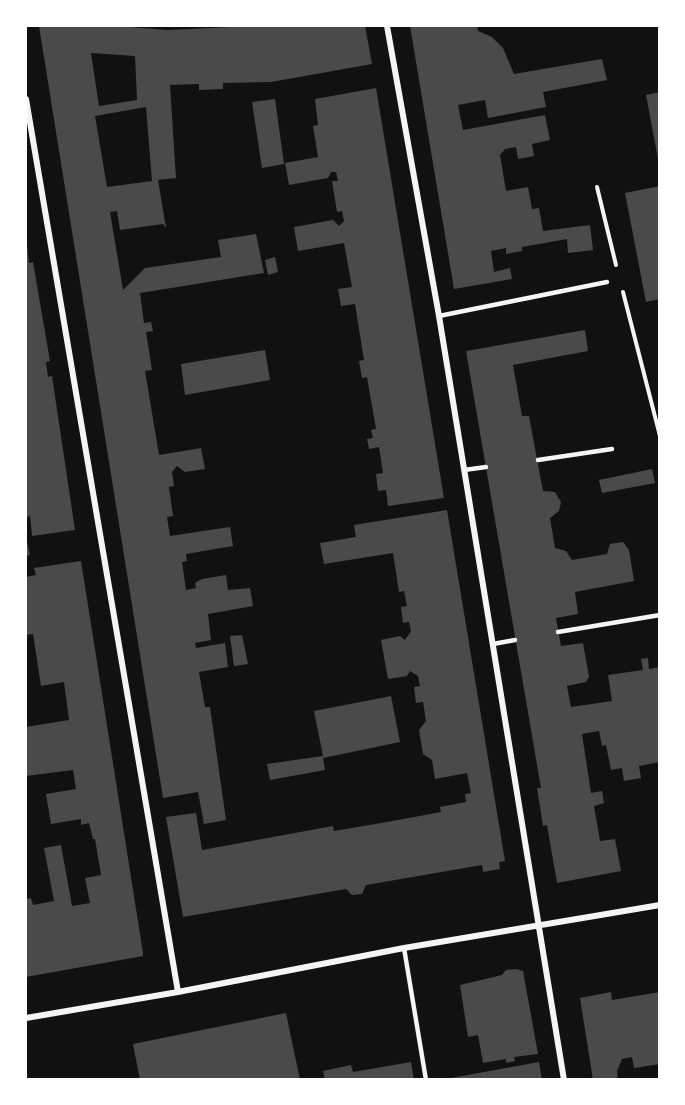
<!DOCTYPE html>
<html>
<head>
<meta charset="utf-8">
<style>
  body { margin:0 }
  #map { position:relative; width:685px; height:1105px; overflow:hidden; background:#111; font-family:Cabin,sans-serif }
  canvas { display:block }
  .frame { position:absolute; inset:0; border:27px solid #fff; pointer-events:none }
</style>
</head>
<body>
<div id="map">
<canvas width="685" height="1105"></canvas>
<div class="frame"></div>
</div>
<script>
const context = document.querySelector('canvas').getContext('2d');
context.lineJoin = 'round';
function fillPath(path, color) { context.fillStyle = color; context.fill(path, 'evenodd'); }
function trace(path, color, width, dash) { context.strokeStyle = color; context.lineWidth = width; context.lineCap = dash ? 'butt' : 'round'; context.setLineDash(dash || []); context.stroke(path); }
fillPath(new Path2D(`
  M39,26H115L168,30L254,26H365L372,64L271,82L223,83V89L199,90V84L170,85L176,178L158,180L166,228L163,224L120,230L117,211L110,212L123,290L145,268L221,257L218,240L256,234L264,273L140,293L144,323L151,322L153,331L146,332L152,370L145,371L159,455L201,448L205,469L185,472L177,466L172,472L174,486L169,487L173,516L167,517L170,536L230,527L233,546L186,554L187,561L182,562L186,590L196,588L195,583L202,579L226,575L228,590L250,588L253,606L208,614L211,640L195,643L196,648L225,643L228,667L199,672L205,707H210L226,820L204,824L198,792L163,798ZM91,53L135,56L137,100L99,106ZM146,107L152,181L107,187L95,116Z
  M410,26H477L478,31L492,37L503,48L514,74L602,59L607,80L543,92L546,107L488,118L485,100L458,105L463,130L545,115L550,140L532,144L534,156L518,159L516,147L505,149L500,155L506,191L528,187L532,209L539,208L543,231L590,225L593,250L568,253L567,239L522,247V251L506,254V248L491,251L494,272L510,268L512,279L454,289Z
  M376,88L444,498L388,506L386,490L378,491L376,474L383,473L379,447L369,449L367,439L373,438L371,430L376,429L367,377L362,378L359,361L364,360L355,304L341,306L338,289L352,287L344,243L298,251L294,227L333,220L339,226L344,221L342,211L337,212L332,181H338L336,172H331L328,178L289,185L285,163L318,157L313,126L318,125L315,99Z
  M660,92V159H658L646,95Z
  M275,99L284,164L262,168L252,102Z
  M660,186V299L646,302L625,193Z
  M27,246L29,263L33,262L50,361L46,362L48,377L52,376L75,530L32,536L30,516L26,517Z
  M275,257L278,272L268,275L265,260Z
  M585,330L588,351L513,365L522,416H529L543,491L555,492L561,502L559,511L550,518L555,548L566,551L572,560L607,554L610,544L623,542L629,550L634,581L575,592L578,614L556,618L561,646L583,643L589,677L586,682L567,686L571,707L612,701L608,675L643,670L641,659L648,658L649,669L660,667V762L639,766L641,778L624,781L622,768L611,770L606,745L602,746L599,731L582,734L591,793L602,791L604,803L594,806L600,841L615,839L621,871L557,883L547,825L543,826L537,788H541L466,351Z
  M265,350L270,380L185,395L181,364Z
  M652,469L655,483L602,493L599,480Z
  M447,510L505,861L499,862L500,869L483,872L482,865L366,885L362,894L352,895L346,889L183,917L166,817L196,813L202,850L333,826L334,831L387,822L441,812L440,807L466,802L465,794L471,793L467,773L435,779L432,760L423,754L419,730L426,721L423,702L416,703L414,687L420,686L418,676L410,671L407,676L388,679L381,640L400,636L405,640L411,631L409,622L403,623L401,607L407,606L404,591L399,592L393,553L324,564L320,543L356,537L354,525Z
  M26,537L30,555L26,556Z
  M81,561L143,953V956L26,977V899L31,898L33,905L54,901L44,848L61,845L72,906L90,903L85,878L101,875L95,839H93L89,823L81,825V819L51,824L46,794L76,789L73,770L26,776V727L69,720L64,682L41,686L33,634L26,635V577L36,575L34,568Z
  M242,635L248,664L234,666L230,636Z
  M391,696L400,742L323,758L325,770L270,780L267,764L323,756L314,711Z
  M516,969L523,971L538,1054L514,1057L515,1061L506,1063V1059L483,1063L478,1035L468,1037L460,985L502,975L506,970Z
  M611,992L612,1000L660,992V1064L634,1068L632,1057L622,1059L617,1071L618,1080H593L580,998Z
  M286,1013L300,1080H140L133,1044Z
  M411,1062L414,1080H325L323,1071L351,1065L353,1072Z
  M539,1062L542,1080H451V1078Z`), '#4a4a4a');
trace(new Path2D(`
  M597,187L616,265
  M623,292L660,436`), '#f5f5f5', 4);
trace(new Path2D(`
  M439,316L607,282
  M538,460L612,449
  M464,470L486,467
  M558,632L660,615
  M493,644L515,640
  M404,948L426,1080`), '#f5f5f5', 4.5);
trace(new Path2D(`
  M387,26L439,316L564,1080
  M26,99L178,992
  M26,1018L178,992L404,948L660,905`), '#f5f5f5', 6);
</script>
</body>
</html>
